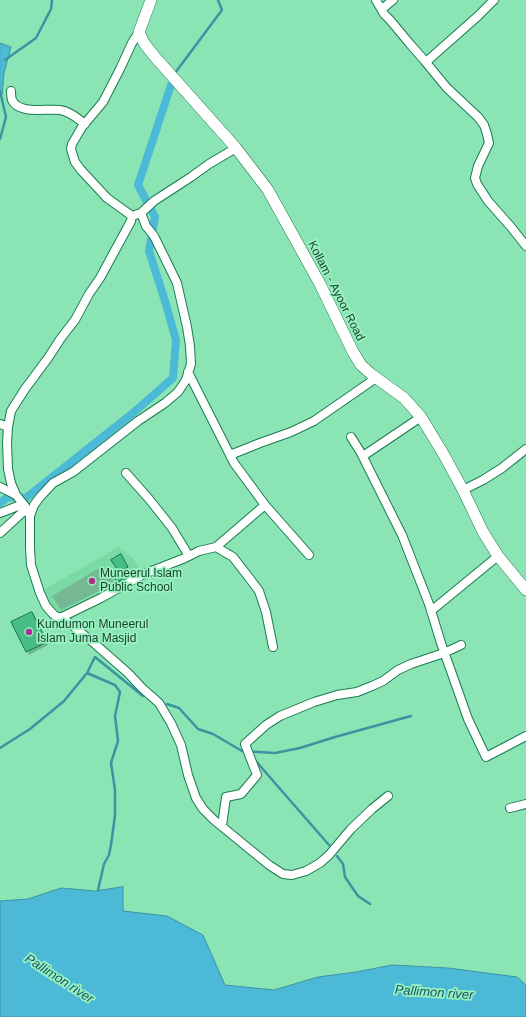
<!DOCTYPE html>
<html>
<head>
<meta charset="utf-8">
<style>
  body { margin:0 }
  canvas { display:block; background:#8be4b4 }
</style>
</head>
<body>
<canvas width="526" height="1017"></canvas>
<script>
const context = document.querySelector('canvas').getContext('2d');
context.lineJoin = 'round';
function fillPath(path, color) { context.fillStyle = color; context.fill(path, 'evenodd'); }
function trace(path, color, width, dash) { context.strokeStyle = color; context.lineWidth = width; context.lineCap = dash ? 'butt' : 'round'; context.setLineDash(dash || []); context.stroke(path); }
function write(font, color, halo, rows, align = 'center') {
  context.font = font + ' Helvetica,sans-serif'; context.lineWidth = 3.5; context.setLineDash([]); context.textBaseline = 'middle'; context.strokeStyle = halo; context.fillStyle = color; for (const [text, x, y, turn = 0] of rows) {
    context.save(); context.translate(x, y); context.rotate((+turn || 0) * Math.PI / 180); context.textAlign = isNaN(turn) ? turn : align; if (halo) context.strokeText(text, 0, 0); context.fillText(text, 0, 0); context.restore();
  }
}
fillPath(new Path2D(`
  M119,547L133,558L141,573L74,609L60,613L54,608L46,597L43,590Z`), '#79daa6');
fillPath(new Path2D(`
  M103,566L115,583L61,610L52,596Z`), '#77b894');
const water = new Path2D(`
  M0,43L11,47L4,73L2,95H0Z
  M123,887V911L167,916L203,935L225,985L274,990L318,977L356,972L392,965L448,968L517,977L526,985V1017H0V901L28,899L61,888L95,891Z`);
fillPath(water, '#4cb9d7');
trace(water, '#3c94a3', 1);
fillPath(new Path2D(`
  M121,556L129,570L120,576L124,582L119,585L114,577L120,573L112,560Z
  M34,616L48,645L29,655L27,651Z`), '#0003');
trace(new Path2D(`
  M5,60L36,38L51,9L52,0
  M175,73L222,10L218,0
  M0,91L6,117L0,139
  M87,673L115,685L120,692L115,716L118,741L111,763L115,790V815L111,845L109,855L104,864L98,890
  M167,704L179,708L198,729L213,734L242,751L275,753L300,748L335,737L411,716
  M0,748L30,729L64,701L87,673L95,657L143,696
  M254,759L329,845
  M337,856L343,864L345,877L358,896L370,904`), '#3c94a3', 2.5);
trace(new Path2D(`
  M0,503L8,497L26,498L133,413L173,378L176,340L165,301L149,251L155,217L138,185L171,85`), '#4cb9d7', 8);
const building = new Path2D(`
  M121,554L128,567L119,572L111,560Z
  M119,572L123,579L117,582L112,576Z
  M32,612L47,642L26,652L11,622Z`);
fillPath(building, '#48bd85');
trace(building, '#0c744a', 1);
const minor = new Path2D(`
  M376,0L384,14L390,20L410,44L424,60L447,88L478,117L484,125L487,134L489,143L478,166L475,178L477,184L488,201L511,227L526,246
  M382,9L393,0
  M139,32L132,43L120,69L103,102L82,127L72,144L71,149L75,162L81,170L107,198L132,216L141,213L154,201L191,177L209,164L236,148
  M426,62L478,16L494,0
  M11,91C11,94 11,97 12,100C19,115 47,108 60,110C69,111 77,118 85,124
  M141,213L146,226L154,236L177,283L187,327L190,346L191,364L186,380L178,392L165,403L138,421L73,472L53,483L40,497L34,505L30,516V548L31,565L40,593L46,606L53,614L57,617H62L101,598L144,574L185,558L199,551L216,547L233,557L250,579L259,591L266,612L273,647
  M188,372L234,463L265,505L309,555
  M0,424L8,427
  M351,437L361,453L402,535L429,604L441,643L468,719L486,757L526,736
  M230,455L260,443L291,432L314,421L376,378
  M363,456L421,417
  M126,473L149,499L172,528L189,556
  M0,487L16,495
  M463,490L483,480L502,468L526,449
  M0,513L23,504
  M30,516L25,506L16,495L11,483L8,469L7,442L8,427L11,411L25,389L48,358L61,338L75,320L89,294L100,278L131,221L132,216
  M0,533L26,509
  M216,547L265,505
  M431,611L498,556
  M62,617L95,644L128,673L142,688L159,703L171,723L181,745L188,775L196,798L203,809L214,820L269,865L283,874L292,875L306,871L320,863L329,855L351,829L372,809L388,796
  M510,808L526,804
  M222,826L226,797L241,794L257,775L245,744L266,725L280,716L314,702L337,695L357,692L372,686L383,681L398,670L411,664L444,653L461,645`);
const secondary = new Path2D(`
  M151,0L139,32L144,43L155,57L236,148L268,190L320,284L353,352L361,365L371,374L404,398L421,417L444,455L463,490L483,532L498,556L526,590`);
trace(minor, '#1a7b51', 10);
trace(secondary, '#1a7b51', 12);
trace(minor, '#fff', 8);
trace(secondary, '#fff', 11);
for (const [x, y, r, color] of [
  [92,581,4,"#a7318a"],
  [29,632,4,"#a7318a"]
]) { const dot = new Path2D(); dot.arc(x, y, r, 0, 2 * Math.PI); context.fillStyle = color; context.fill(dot); trace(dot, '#98f1c1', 1.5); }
write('12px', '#183e2b', '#98f1c1', [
  ["Kollam - Ayoor Road",336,291,63]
]);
write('12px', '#183e2b', '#98f1c1', [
  ["Muneerul Islam",100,574],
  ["Public School",100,588],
  ["Kundumon Muneerul",37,625],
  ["Islam Juma Masjid",37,639]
], 'left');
write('italic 13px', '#195666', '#98f1c1', [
  ["Pallimon river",59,979,33],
  ["Pallimon river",434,993,4]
]);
</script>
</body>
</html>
